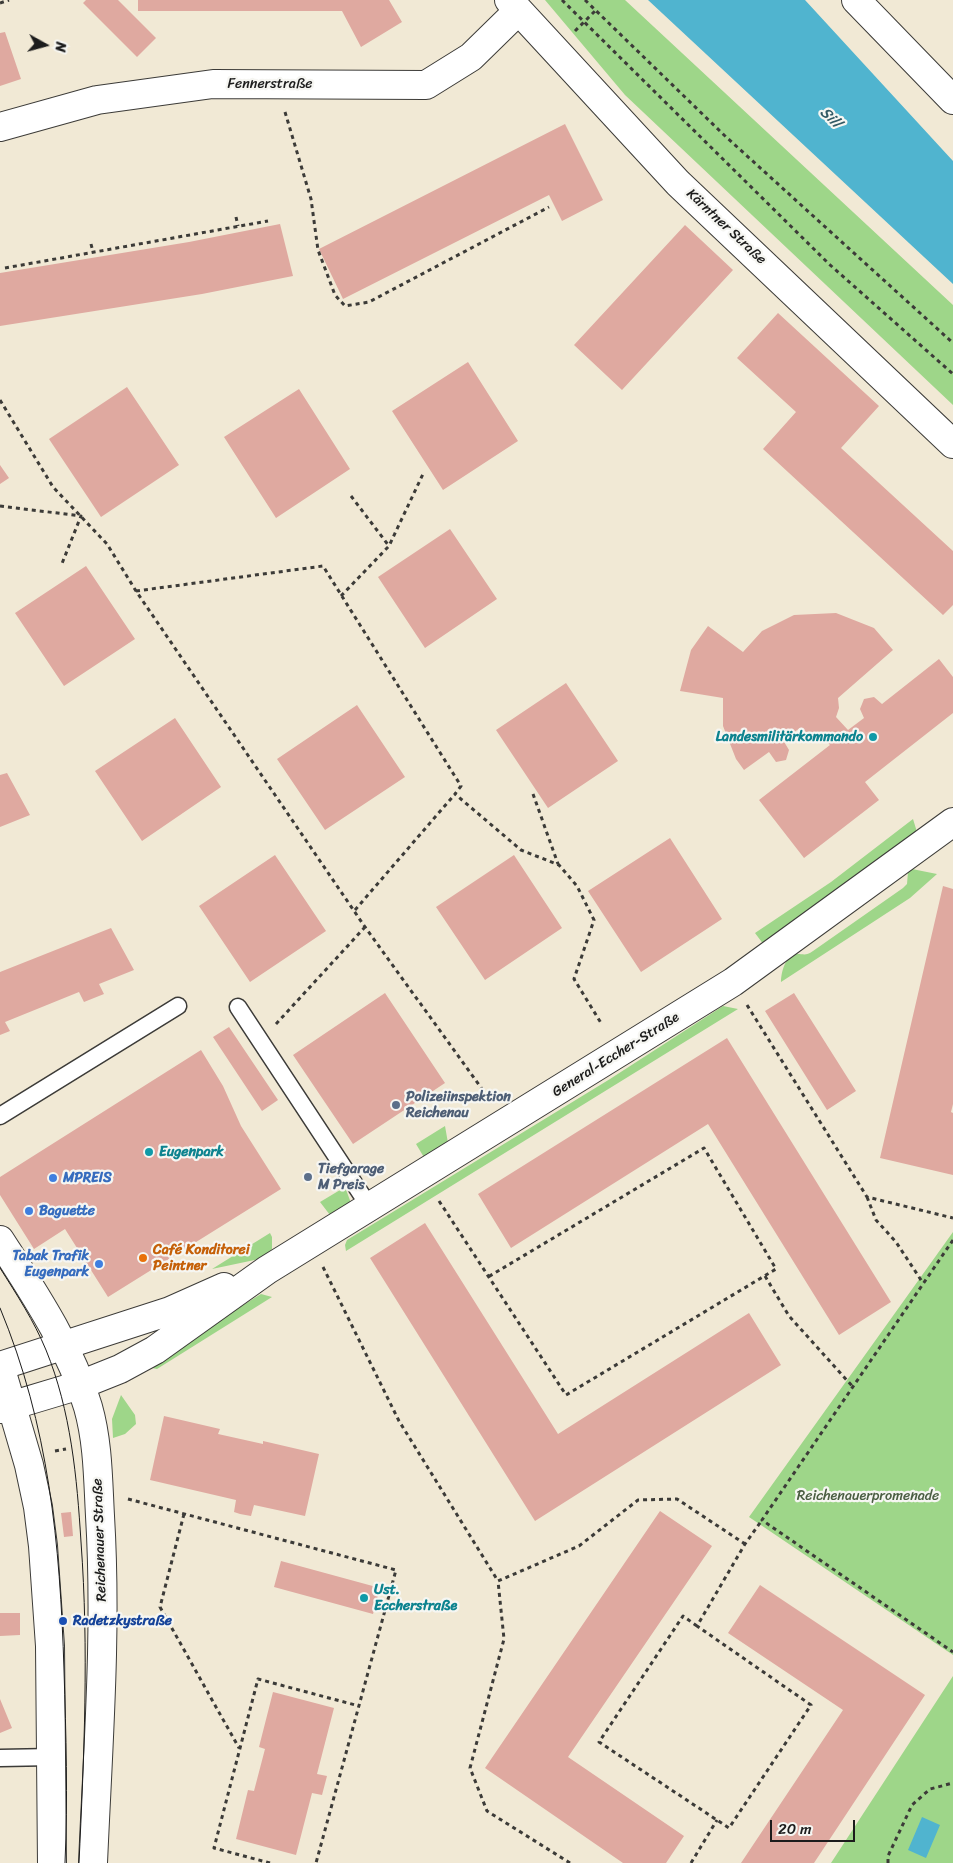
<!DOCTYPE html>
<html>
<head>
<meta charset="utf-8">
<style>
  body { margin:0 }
  #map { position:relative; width:953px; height:1863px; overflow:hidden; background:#f1e9d5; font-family:Sriracha,sans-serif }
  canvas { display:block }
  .north { position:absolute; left:20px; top:20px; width:50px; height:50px; -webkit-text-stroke:4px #f6f6f2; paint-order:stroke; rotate:97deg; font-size:14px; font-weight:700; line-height:20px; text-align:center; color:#1c1c1c }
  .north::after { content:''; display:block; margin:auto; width:18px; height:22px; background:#1c1c1c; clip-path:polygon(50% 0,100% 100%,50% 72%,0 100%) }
  .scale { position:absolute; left:770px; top:1820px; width:85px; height:22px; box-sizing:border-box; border:2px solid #1c1c1c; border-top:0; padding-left:6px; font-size:15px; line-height:18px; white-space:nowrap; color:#1c1c1c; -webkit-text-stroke:4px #f6f6f2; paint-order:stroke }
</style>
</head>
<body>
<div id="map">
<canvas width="953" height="1863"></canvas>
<div class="north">N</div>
<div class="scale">20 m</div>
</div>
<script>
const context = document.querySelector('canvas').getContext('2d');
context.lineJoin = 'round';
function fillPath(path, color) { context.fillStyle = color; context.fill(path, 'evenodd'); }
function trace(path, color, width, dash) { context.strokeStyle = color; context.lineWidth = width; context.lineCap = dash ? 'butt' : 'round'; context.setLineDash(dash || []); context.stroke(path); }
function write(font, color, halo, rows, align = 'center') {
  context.font = font + ' Sriracha,sans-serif'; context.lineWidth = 4.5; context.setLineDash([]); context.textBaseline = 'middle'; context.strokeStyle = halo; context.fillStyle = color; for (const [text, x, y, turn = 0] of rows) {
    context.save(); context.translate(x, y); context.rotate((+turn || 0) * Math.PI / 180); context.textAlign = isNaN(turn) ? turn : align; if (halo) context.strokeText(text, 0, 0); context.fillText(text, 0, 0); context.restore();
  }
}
fillPath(new Path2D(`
  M545,0H625L953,305V405L625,95Z
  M913,819L917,832L764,945L755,933L831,882Z
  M912,869L937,874L910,898L781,982C781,973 785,955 797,954C804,954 806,956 813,951L903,888L907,884L908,872Z
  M723,1006L738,1009L346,1251L345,1245L347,1240L610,1079Z
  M445,1126L448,1143L425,1159L416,1144Z
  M345,1187L351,1203L330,1215L320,1202Z
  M953,1232V1655L749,1517Z
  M270,1233L272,1237V1249L264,1258L212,1269Z
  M261,1294L272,1297L157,1369L152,1368L153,1365L180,1344Z
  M121,1395L135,1415L136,1424L125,1434L113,1438L112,1419Z
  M953,1676V1863H831Z`), '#9ed689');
fillPath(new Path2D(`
  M648,0H805L953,161V284Z
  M922,1817L940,1825L926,1858L908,1850Z`), '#50b4cf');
fillPath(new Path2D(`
  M86,0H118L156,38L137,57L83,3Z
  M138,0H389L402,22L361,47L342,11H138Z
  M5,32L21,79L0,86V33Z
  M565,124L603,200L562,221L549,195L343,299L319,249Z
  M280,224L293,276L202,294L0,326V273L189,242Z
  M685,225L733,270L622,390L574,345Z
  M778,313L879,406L841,448L953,551V605L943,615L763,449L796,412L737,358Z
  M468,362L518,441L443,490L392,411Z
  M127,387L179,465L101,517L49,439Z
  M299,389L350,469L276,518L224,437Z
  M0,465L9,478L0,484Z
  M450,529L497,599L425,648L378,577Z
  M86,566L135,639L64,686L15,613Z
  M836,613L874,628L893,650L838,698L839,708L836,717L848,730L864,718L860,709L864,699L874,697L882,704L939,659L953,677V713L865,782L879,800L804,858L759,800L830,745L820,734H808L800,728L783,740L789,750L786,760L776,762L769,752L744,770L736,759L723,726V698L680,691L691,650L708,626L743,652L762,631L794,615Z
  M566,683L618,761L548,808L496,730Z
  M357,705L405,777L325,830L277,759Z
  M175,718L221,787L142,841L95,771Z
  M7,773L30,815L0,827V775Z
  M670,838L722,919L641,972L588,891Z
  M275,855L326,931L250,982L199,906Z
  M514,855L562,928L485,980L436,907Z
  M943,886L953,889V1104L951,1112L953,1113V1175L880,1158Z
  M111,928L134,970L99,984L104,994L84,1002L79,992L5,1022L10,1031L0,1035V972Z
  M385,993L445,1083L353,1144L293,1055Z
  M794,993L856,1091L827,1110L765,1011Z
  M229,1027L278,1100L262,1111L213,1037Z
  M727,1038L891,1302L839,1335L708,1124L511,1248L478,1194Z
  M201,1050L223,1086L241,1126L281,1189L108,1297L65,1229L34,1249L0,1195V1177Z
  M425,1223L558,1434L749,1313L781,1365L535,1521L370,1258Z
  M164,1416L220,1429L218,1434L263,1444V1441L319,1454L305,1516L254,1505L251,1516L240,1514L234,1512L236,1500L150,1480Z
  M660,1511L712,1546L568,1757L684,1836L666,1863H623L485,1768Z
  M71,1512L73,1536L64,1537L61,1513Z
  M281,1561L380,1588L373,1614L274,1587Z
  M760,1585L925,1695L814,1863H741L843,1710L728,1633Z
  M0,1613H20V1635L0,1636Z
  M273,1692L334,1708L317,1774L327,1776L322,1795L312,1793L296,1855L236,1839L248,1790L254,1791L265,1749L259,1747Z
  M0,1699L12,1728L0,1733Z`), '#dfa9a0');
const service = new Path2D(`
  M238,1007L369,1206
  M0,1116L178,1006
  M0,1758L53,1757`);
const minor = new Path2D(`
  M509,0L678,183L953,444
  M856,0L953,100
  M0,127L97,100L213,84L426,85L471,57L518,11
  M0,1366L170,1311L224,1287
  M0,1409L80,1385L120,1369L155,1350L267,1270L733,982L953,822`);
const tertiary = new Path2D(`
  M0,1240C34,1293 70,1346 88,1407C98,1442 98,1479 100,1516C107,1631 98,1747 93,1863
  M0,1366L29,1465L38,1507L43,1546L50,1646L52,1863`);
trace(service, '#3c3b38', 19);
trace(minor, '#3c3b38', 30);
trace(tertiary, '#3c3b38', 30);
trace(new Path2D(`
  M562,0L829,264L953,374
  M585,0L724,135L953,343
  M0,3L9,0
  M575,31L595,11
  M285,112L311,199L318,250L335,295L345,306L369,302L549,207
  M236,217L238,226
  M91,244L93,252
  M5,268L268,221
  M0,400L53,487L107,544L136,591L365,927L485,1093
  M351,496L389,546
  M0,506L81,516L61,566
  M136,591L323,566L461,786L455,794L521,850L559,865L577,886L594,920L574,979L601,1023
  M341,596L389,546L423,474
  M533,794L558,864
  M355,910L455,794
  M747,1005L867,1197L953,1218
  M276,1024L365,927
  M867,1197L876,1220L896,1242L923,1283
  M439,1201L443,1207L566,1395L776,1269L704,1148L488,1277
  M953,1240L762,1520L953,1652
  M323,1267L399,1421L498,1581
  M765,1276L789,1316L853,1387
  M55,1451L66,1449
  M128,1499L396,1570L316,1863
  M184,1514L160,1607L239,1748
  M697,1626L683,1616L599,1742L729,1828L811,1705L697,1626L745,1544L762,1520
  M270,1863L214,1848L258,1679L359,1706
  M570,1863L487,1811L470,1768L504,1639L498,1581L579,1546L638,1500L677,1499L745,1544
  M691,1863L717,1820
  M888,1863V1856L912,1805L930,1789L953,1783`), '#3c3b38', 3, [4, 4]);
trace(service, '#fff', 16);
trace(minor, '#fff', 28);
trace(tertiary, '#fff', 28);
trace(new Path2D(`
  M0,1268C17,1295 34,1321 46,1350C71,1411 77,1478 81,1542C89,1650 84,1756 79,1863
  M0,1308C49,1426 60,1543 64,1670C66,1735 68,1798 65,1863`), '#1c1c1c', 1);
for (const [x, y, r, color] of [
  [873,737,5,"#0f9aa8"],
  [396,1105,5,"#5c6f8a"],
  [149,1152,5,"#0f9aa8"],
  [308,1177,5,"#5c6f8a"],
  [53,1178,5,"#3f7fe0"],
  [29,1211,5,"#3f7fe0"],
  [143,1258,5,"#e8710a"],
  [99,1264,5,"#3f7fe0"],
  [364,1598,5,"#0f9aa8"],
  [63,1621,5,"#1a4fb4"]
]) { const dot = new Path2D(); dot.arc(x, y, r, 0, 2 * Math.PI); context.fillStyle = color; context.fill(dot); trace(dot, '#f6f6f2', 2); }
write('14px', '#1c1c1c', '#f6f6f2', [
  ["Fennerstraße",270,84],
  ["Kärntner Straße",726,227,43],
  ["General-Eccher-Straße",616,1055,-32],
  ["Reichenauer Straße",100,1540,-92]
]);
write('bold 14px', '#0d838f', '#f6f6f2', [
  ["Landesmilitärkommando",863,737,"right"],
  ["Eugenpark",159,1152],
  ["Ust.",374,1590],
  ["Eccherstraße",374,1606]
], 'left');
write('bold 14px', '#4e5e75', '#f6f6f2', [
  ["Polizeiinspektion",406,1097],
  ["Reichenau",406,1113],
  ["Tiefgarage",318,1169],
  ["M Preis",318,1185]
], 'left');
write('bold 14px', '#366cbe', '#f6f6f2', [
  ["MPREIS",63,1178],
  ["Baguette",39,1211],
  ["Tabak Trafik",89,1256,"right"],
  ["Eugenpark",89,1272,"right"]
], 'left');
write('bold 14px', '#c56008', '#f6f6f2', [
  ["Café Konditorei",153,1250],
  ["Peintner",153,1266]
], 'left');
write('14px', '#4a5d42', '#f6f6f2', [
  ["Reichenauerpromenade",868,1496]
]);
write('bold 14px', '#164399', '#f6f6f2', [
  ["Radetzkystraße",73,1621]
], 'left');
write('italic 15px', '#315964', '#f6f6f2', [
  ["Sill",830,118,44]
]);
</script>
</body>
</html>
